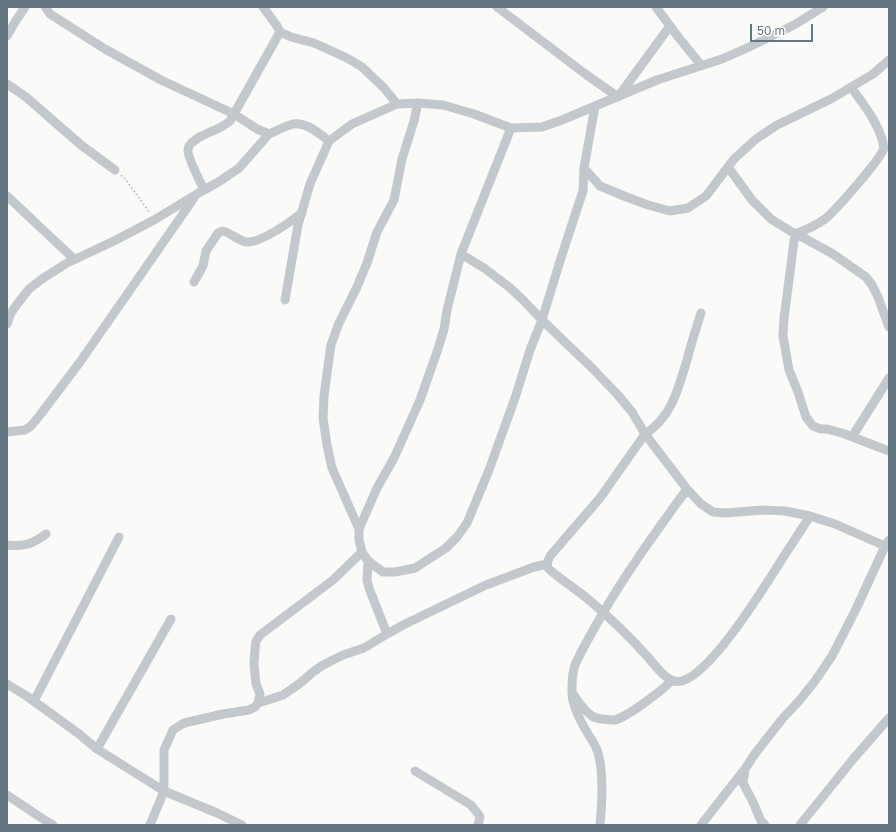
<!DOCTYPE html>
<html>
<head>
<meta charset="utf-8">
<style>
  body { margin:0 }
  #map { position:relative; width:896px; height:832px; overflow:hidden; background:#fafaf8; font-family:"Golos Text",sans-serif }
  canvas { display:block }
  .frame { position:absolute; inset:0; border:8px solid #657683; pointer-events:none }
  .scale { position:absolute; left:750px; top:24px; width:63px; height:18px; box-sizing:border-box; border:2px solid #657683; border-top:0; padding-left:5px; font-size:12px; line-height:14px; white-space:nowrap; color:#657683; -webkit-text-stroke:3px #fff; paint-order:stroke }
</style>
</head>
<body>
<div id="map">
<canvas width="896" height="832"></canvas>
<div class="frame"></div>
<div class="scale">50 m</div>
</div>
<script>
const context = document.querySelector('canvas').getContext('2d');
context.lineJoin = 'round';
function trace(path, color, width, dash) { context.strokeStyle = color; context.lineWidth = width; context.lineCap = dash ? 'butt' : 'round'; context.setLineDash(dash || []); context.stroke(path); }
trace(new Path2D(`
  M121,175L126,180L150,213`), '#bbbfc2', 1.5, [2, 2]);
trace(new Path2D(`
  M45,7L50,14L105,49L161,80L234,114L257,129L269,134C276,131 285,126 293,124C307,122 318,133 329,141
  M263,7L277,26L280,32L291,37L314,43L347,58L362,67L384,88L397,104
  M497,7L584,73L618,97L670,26
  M656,7L679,38L701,65
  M7,36L15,22L25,7
  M7,84L26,97L81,145L115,170
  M851,87C863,104 878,122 883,143C883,144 884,147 884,148C881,159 835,211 825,219C815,226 806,230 795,234L784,318L783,336L789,370L798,392L806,417L813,426L821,429H827L842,433L889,451
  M511,128L461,254L447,310L444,329L438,349L420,400L394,458L377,488L359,529V540L362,552L368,561L383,572H395L415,568L446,548L457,537L467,523L489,470L515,398L530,350L542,320L560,261L577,209L583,191L584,168L595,106
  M728,167L752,200L771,219L795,234L804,238L833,254L866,277L872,285L878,297L889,327
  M584,168L600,186L624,196L648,205L670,211L688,208L706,196L734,159L756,139L777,125L831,99L873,74L889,60
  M204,190C201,183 187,157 188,150C188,140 209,133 217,129C222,127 226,124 230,121L280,32
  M7,196L74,259
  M461,254L484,268L509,287L523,300L542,320L592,368L617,394L632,412L645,434L661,455L687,489L701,504L713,512L725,513L763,510L785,511L810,516L835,524L885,546
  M194,282L203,266L206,251L218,233L223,231C231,233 239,241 246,242C261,243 290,222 302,213
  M285,300L298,225L310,184L329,141L352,124L397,104L418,103L443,105L474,114L511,128L542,127L562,120L657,80L722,59L747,48L794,25L823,7
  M701,313C696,329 691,344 687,360C678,389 672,417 645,434L600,498L550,556C549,559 546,564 548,568C549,570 553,572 555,574C566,583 577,590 588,599C609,617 629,636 647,656C655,665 668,685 682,681C712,672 761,592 779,564C789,548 800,532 810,516
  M7,324L11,313L18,303L29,289L42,279L67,263L114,241L154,220L197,194L220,181L239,168L269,134
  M7,432L25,430L31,426L40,415L80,362L194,198
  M852,437L889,378
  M359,529L332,468L327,445L323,418L324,396L328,366L331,345L339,323L357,287L367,263L377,232L394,200L402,159L414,121L418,103
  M7,545C23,547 33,544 46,534
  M368,561L367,580L369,588L387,634
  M7,684L25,695L53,715L79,734L97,749L164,791L217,813L242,825
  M573,694C577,700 587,714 594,717C597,719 611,720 615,720C627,717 663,690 671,681
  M34,701L119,537
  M258,703L271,699L283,695L299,684L313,672L323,665L343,655L364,648L387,634L405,624L486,585L534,567L547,564
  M97,749L171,619
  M415,771L471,805L479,815L480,817L478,825
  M7,795L43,819L53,825
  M150,825L164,791V750L173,730L184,723L223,714L249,710L255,707L258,703L260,694L256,684L254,664L255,649L256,641L260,635L333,580L362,552
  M600,825C602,804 604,769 597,750C595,744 591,739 588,734C582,724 576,713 573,701C571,691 572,674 575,665C581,651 589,638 596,625C623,577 655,533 687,489
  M701,825L744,770
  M765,825L761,821L753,802L743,783L745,769L754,755L768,737L783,718L799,701L815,681L832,656L856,609L885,546L889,540
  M800,825L854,758L889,718`), '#c3c8cc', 9);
</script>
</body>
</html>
